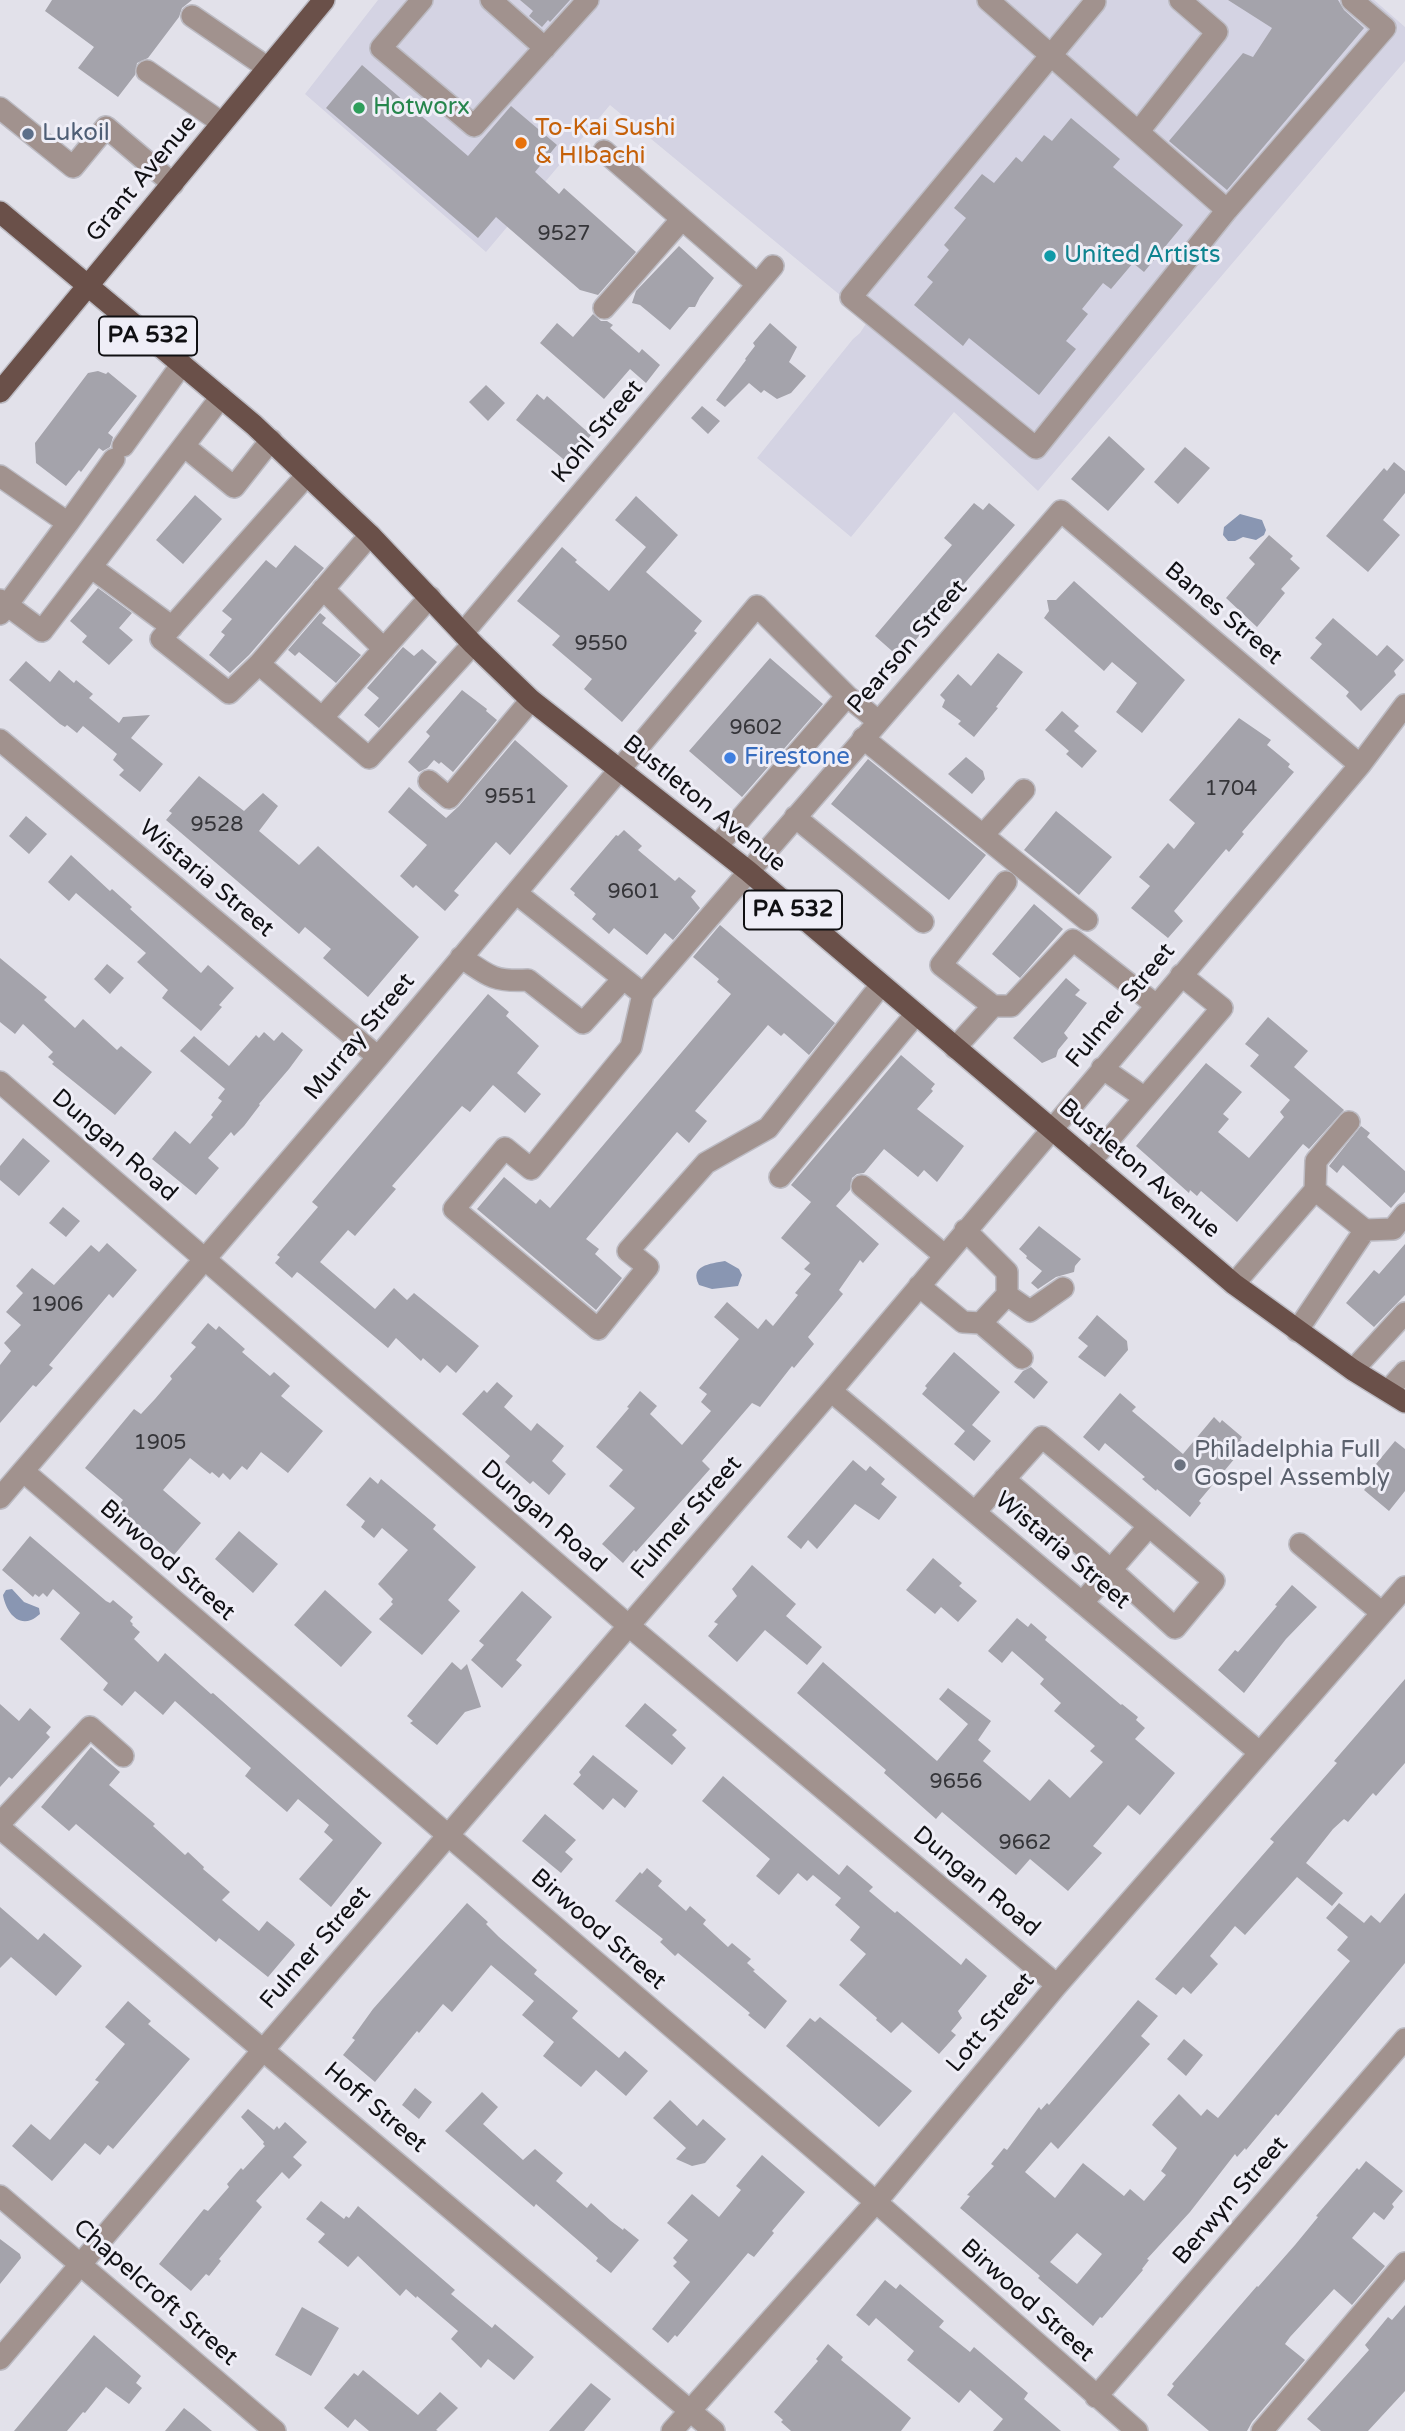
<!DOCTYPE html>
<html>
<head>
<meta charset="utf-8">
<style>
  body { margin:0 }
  canvas { display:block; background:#e2e1ea }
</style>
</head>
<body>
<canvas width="1405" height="2431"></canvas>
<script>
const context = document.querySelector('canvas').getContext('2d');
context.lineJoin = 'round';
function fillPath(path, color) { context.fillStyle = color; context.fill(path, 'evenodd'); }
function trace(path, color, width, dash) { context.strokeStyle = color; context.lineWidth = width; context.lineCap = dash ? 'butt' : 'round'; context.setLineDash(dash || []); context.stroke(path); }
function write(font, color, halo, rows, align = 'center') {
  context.font = font + ' "Varela Round",sans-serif'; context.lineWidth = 6; context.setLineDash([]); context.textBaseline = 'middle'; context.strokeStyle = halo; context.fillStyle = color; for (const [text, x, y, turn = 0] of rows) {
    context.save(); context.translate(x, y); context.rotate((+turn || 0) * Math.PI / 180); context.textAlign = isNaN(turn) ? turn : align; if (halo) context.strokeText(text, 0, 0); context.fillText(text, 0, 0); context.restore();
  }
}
fillPath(new Path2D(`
  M378,0H1374L1405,27V61L1038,491L954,412L851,537L757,458L853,339L860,333L869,319L610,105L486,252L305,94Z`), '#d4d3e3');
fillPath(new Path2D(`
  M1240,514L1262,520L1266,530L1264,535L1256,540L1243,537L1235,541H1228L1223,535L1224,527Z
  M725,1261L739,1269L742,1275L738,1286L712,1289L699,1285C689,1265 710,1264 725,1261Z
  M12,1589L24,1602L39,1608L40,1614C37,1616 34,1619 31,1620C15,1626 5,1608 3,1595L6,1590Z`), '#8996b2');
fillPath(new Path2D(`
  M52,0H192L182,8L179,17L148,58L137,63L135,75L118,97L78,68L94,47L45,11Z
  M520,0H570L550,22L548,20L542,27L529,16L533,11Z
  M1228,0H1338L1344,10L1364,28L1227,190L1169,141L1243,53L1253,57L1272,28Z
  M362,65L468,156L511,106L557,145L535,172L559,194L564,188L636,252L598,295L580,290L496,217L478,238L326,108Z
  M1071,118L1120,159L1113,167L1183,225L1144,272L1133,263L1111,289L1103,283L1082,309L1088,314L1066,341L1076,349L1039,395L969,338L963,346L914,305L933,282L927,277L949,250L944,245L966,218L954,208L982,174L994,183L1016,157L1022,162L1044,135L1052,141Z
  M679,246L714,278L700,297L695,307H689L670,330L640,305L632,303L636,291Z
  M593,314L601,321H607L613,325L610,328L639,353L642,349L660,365L646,383L630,369L604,399L540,343L557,323L573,337Z
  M770,323L797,347L789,362L806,376L791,393L777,399L764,390L761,393L749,383L725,407L716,400L746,360L745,359L755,346L753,343Z
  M98,371L106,374L108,372L137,396L108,433L113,437L110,447L103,451L99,448L81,472L79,470L66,486L36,463L35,443L88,373Z
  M486,385L505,403L488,421L469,402Z
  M537,394L544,400L547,396L591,435L568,463L516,420Z
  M702,406L720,421L708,434L691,418Z
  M1109,436L1145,469L1108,511L1071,479Z
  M1185,447L1210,468L1178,504L1154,482Z
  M1394,462L1405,471V493L1383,520L1400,535L1368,572L1326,536L1384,468L1387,471Z
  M195,495L222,519L183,564L156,540Z
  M636,496L678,535L646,572L702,621L694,631L697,633L622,722L584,689L592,679L552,645L560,636L517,601L562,547L577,560L575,562L609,591L646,547L615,520Z
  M974,503L983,510L989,503L1015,525L900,658L875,636L952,545L944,538Z
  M1269,535L1293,556L1290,559L1300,568L1281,589L1285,593L1257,627L1226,598L1255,564L1249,558Z
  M295,545L324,568L249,655L230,673L209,655L225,635L221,632L232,619L222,611L266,560L276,568Z
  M1074,581L1185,680L1142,733L1116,712L1137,683L1112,662L1104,671L1044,618L1049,611L1047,600H1056Z
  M98,588L132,613L119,628L133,640L109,665L82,642L87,636L70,621Z
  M320,613L326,618L322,623L361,655L336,683L299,652L295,656L288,650Z
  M1333,618L1377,656L1387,645L1404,660L1394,671L1396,675L1361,711L1346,696L1349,692L1310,658L1322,644L1315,638Z
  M403,647L414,656L422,649L437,662L379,728L364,715L379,698L367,688Z
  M998,653L1023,672L996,707L998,708L974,737L958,724L961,721L942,707L945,700L940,695L958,674L971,686Z
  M770,658L823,704L742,797L689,751Z
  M26,661L50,682L59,670L74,683L76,680L93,694L89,698L119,723L123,717L150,715L131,738L163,764L140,792L119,775L124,770L113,760L117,754L83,726L77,733L67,725L65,727L60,724L9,680Z
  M462,690L487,709L486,711L497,720L453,772L441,762L439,764L434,760L427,768L419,772L408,762L430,736L426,732Z
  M1062,711L1079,726L1074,731L1097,751L1082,768L1066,754L1069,751L1045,730Z
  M1239,718L1271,740L1267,745L1290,764L1288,767L1294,772L1242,832L1244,834L1229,852L1226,849L1174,911L1183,921L1168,938L1131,908L1150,886L1139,877L1168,843L1174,849L1195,823L1169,800Z
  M515,740L568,786L510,855L496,842L454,891L459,895L445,911L416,885L413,888L400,876L427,845L388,812L409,787L446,818L459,806Z
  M966,757L983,771L985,779L972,794L948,774Z
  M868,759L986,855L949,900L831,804Z
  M199,776L244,811L263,793L278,806L259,831L299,865L318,846L419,937L368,997L323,958L331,949L305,927L299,934L166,820L172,813L169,811Z
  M1056,811L1112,857L1079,895L1024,850Z
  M26,816L47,834L29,854L9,836Z
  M624,830L642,846L638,850L675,881L679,877L696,891L691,897L700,908L673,940L665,933L647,955L614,928L609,934L592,919L596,914L574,895L575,893L570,889L616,835L618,836Z
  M71,855L110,891L112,889L132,907L130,909L201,973L208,965L234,988L219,1005L222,1007L201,1031L162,998L168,990L137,962L146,953L76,893L69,901L48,882Z
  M1034,904L1063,929L1020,978L992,954Z
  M720,925L835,1023L809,1055L784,1033L781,1036L768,1025L695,1111L707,1121L689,1143L677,1132L586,1239L599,1249L595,1254L622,1278L596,1310L477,1209L504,1177L536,1204L540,1199L550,1208L731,994L717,982L719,979L693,957Z
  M0,958L47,997L44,1000L75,1028L83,1019L117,1050L121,1046L152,1072L115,1115L52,1064L54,1062L48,1057L53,1052L23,1024L15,1034L0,1022Z
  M107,964L124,978L110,994L94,979Z
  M1066,978L1080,990L1075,995L1087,1003L1064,1033L1068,1038L1058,1050L1056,1057L1042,1063L1013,1038Z
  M488,994L509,1012L506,1016L539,1046L517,1073L541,1094L525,1113L493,1085L470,1112L462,1106L392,1186L396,1189L355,1236L348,1230L320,1262L375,1309L394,1288L407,1300L414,1293L479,1346L456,1373L447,1365L440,1373L423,1358L421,1361L396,1338L388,1348L300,1274L297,1272L292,1278L275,1263L280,1257L277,1255L318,1207L312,1202Z
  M1268,1017L1308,1051L1294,1067L1344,1110L1309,1149L1303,1144L1237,1222L1201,1191L1197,1196L1190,1190L1189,1193L1136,1146L1206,1063L1242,1092L1223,1114L1229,1119L1218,1132L1249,1158L1284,1117L1280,1112L1290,1100L1250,1066L1259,1055L1245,1044Z
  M264,1032L274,1041L282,1032L303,1050L289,1069L259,1104L260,1105L244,1126L234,1136L231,1132L208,1158L219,1168L196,1195L152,1159L175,1131L190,1144L213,1117L211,1115L222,1101L218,1098L225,1089L180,1051L194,1036L229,1066L256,1035L259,1038Z
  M901,1055L935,1084L931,1089L933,1091L917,1109L964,1146L937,1182L924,1170L918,1177L884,1149L864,1173L857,1174L852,1178L850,1190L836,1206L879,1244L863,1263L860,1260L839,1290L843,1294L808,1337L814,1344L794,1368L792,1366L760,1407L752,1403L702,1461L710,1469L636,1552L634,1550L623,1563L602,1544L635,1508L609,1486L623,1470L596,1447L629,1408L627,1407L640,1391L657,1406L650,1414L682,1445L711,1411L701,1402L707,1394L699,1388L739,1339L714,1317L727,1302L758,1329L766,1319L773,1326L798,1295L795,1293L811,1274L804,1269L810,1263L781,1238L811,1202L791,1185Z
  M1361,1126L1370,1133L1367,1137L1405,1171V1192L1391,1208L1343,1165L1337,1173L1329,1166Z
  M23,1138L50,1161L19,1196L0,1180V1166Z
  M63,1207L80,1221L66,1237L49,1223Z
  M1039,1226L1081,1259L1075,1266L1074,1272L1056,1277L1038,1289L1031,1283L1042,1271L1026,1258L1027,1256L1019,1249Z
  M107,1243L137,1270L113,1298L109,1294L49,1365L53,1368L36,1387L33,1385L0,1423V1365L11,1351L4,1343L21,1325L6,1312L23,1293L16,1286L32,1268L54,1285L91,1245L99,1252Z
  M1405,1244V1295L1374,1327L1346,1303L1374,1270L1379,1274Z
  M1097,1315L1127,1341L1128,1350L1105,1377L1078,1357L1088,1346L1078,1338Z
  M208,1323L216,1330L219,1326L245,1349L242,1352L270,1376L274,1372L290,1386L281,1396L323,1431L288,1473L261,1452L247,1470L242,1466L230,1480L223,1473L219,1478L212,1472L210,1474L190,1458L163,1490L201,1523L174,1555L132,1520L130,1522L115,1510L123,1500L85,1468L134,1409L141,1414L155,1399L172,1379L170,1376L196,1347L191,1343Z
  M954,1352L1000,1392L972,1425L991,1441L974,1461L954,1444L965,1431L922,1394L927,1388L925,1386Z
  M1031,1367L1048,1382L1034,1399L1014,1382L1023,1371Z
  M497,1382L513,1396L504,1407L531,1431L537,1423L564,1446L552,1461L566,1474L549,1495L533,1481L530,1484L505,1462L510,1456L462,1414L484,1390L487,1393Z
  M1120,1393L1136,1407L1132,1411L1183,1454L1214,1417L1220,1423L1222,1420L1242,1437L1240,1440L1246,1445L1199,1501L1201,1503L1190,1517L1157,1489L1156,1491L1142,1479L1145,1477L1105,1443L1099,1451L1083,1437Z
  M1395,1441L1405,1449V1491L1389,1511L1364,1490L1381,1469L1376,1464Z
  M853,1460L866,1471L870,1466L885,1479L881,1484L897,1497L879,1520L855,1504L817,1549L808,1540L801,1549L787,1537Z
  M370,1477L378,1484L381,1479L411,1504L436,1525L433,1529L476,1567L448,1600L460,1611L422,1655L379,1619L393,1604L391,1602L393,1599L378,1584L408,1550L382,1528L374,1538L361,1527L365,1521L346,1505Z
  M239,1531L278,1564L253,1593L215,1559Z
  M30,1536L106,1601L110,1603L113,1600L133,1617L130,1621L133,1624L132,1625L140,1632L134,1639L158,1662L165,1653L211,1694L213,1693L382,1843L331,1907L299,1879L333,1840L324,1832L329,1825L298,1799L287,1812L245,1776L251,1768L175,1701L163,1715L135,1691L122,1706L103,1690L108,1683L60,1639L80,1613L53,1589L47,1597L43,1593L39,1597L35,1594L33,1597L2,1570Z
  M933,1558L962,1583L959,1586L977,1601L958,1622L941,1607L935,1614L906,1590Z
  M752,1565L796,1604L786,1616L822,1647L807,1665L765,1630L737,1662L708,1636L718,1624L714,1622L737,1596L732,1589Z
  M1292,1585L1317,1607L1286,1639L1244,1693L1218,1670L1235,1650L1238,1652L1277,1606L1275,1605Z
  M325,1590L372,1632L341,1667L294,1625Z
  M522,1591L552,1617L516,1660L522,1665L502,1688L471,1660L484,1645L479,1641Z
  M1017,1618L1028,1627L1031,1623L1047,1637L1045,1640L1121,1705L1122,1704L1138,1717L1136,1720L1145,1728L1135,1739L1175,1773L1140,1815L1128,1805L1093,1846L1102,1853L1068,1891L1030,1859L1016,1875L942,1812L936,1819L884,1773L886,1770L797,1693L823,1662L937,1761L968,1724L939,1699L948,1688L991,1721L978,1740L991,1751L983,1761L1030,1801L1049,1779L1070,1798L1103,1762L1090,1751L1095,1746L1054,1711L1061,1703L1040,1684L1044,1679L1012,1651L1002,1663L988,1651Z
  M452,1662L461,1670L467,1664L481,1707L465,1712L437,1745L410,1723L413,1721L407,1716Z
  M1405,1679V1763L1376,1796L1373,1793L1348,1822L1344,1819L1333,1829L1306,1863L1343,1893L1332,1906L1297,1877L1245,1935L1235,1926L1210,1956L1218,1964L1191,1994L1183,1987L1176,1995L1155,1979L1274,1842L1270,1839L1337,1763L1334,1761Z
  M645,1703L677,1730L672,1735L686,1748L672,1765L625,1726Z
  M0,1704L19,1721L30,1708L51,1727L46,1733L50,1737L12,1779L9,1777L0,1787Z
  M91,1747L120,1772L109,1785L155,1824L153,1826L185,1855L188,1852L204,1867L203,1869L230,1892L222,1900L259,1931L267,1921L293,1942L295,1945L268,1977L219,1938L216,1942L76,1824L69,1831L41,1807Z
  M593,1755L638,1791L625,1808L613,1798L603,1810L573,1784L581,1775L579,1772Z
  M723,1776L839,1875L847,1865L873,1887L869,1891L895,1913L897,1911L961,1965L966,1958L987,1976L958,2011L962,2018L951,2031L956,2035L939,2054L902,2022L891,2033L876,2020L877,2018L839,1985L866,1954L850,1940L860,1927L835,1905L841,1898L813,1875L807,1881L798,1873L779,1895L756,1876L770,1859L702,1801Z
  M545,1814L576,1840L565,1852L573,1859L561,1873L522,1841Z
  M647,1868L662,1881L658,1886L686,1911L690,1906L706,1920L703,1924L728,1947L732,1943L751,1959L747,1963L755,1970L753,1971L787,2001L765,2029L748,2015L750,2013L678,1953L675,1956L660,1942L663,1939L615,1901L640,1872L642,1874Z
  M1405,1893V1963L1278,2116L1276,2114L1246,2150L1245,2148L1237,2157L1235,2154L1190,2212L1147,2259L1149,2260L1142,2269L1143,2270L1102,2318L1100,2317L1093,2326L1038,2278L1040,2276L960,2208L970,2196L967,2195L994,2166L991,2164L1004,2148L1007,2150L1039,2107L1041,2110L1047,2103L1049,2105L1138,2000L1158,2016L1141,2036L1150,2044L1058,2149L1051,2142L1025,2172L1055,2198L1083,2163L1124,2196L1130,2189L1144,2201L1166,2175L1161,2171L1177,2148L1152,2125L1154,2122L1179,2094L1201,2116L1207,2109L1218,2118L1350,1961L1337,1950L1348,1937L1326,1918L1339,1903L1364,1923L1371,1915L1380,1923ZM1077,2233L1102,2254L1077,2284L1050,2262Z
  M467,1903L488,1922L486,1924L499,1937L537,1970L534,1974L578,2011L572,2018L619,2058L625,2051L648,2071L626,2096L596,2070L581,2087L543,2056L554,2042L522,2015L534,2001L491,1965L452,2012L443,2004L419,2033L417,2031L375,2082L343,2055L355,2040L352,2038L355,2034L373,2009Z
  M0,1907L38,1940L44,1933L82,1966L56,1996L11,1957L0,1968Z
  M128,2001L151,2021L148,2024L190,2059L113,2149L108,2145L100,2155L85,2143L52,2181L12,2146L31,2124L50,2140L99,2082L95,2080L125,2044L105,2027Z
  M820,2017L912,2091L879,2127L786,2046L810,2018L815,2022Z
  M1184,2039L1203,2055L1186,2076L1167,2059Z
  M415,2088L432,2102L419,2119L402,2105Z
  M482,2092L498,2107L483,2124L523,2160L535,2149L563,2173L556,2181L587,2208L591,2203L611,2221L623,2230L624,2228L639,2240L611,2273L596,2261L598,2258L588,2249L536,2204L534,2207L445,2131Z
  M670,2100L697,2126L703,2119L726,2139L705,2163L692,2166L676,2159L686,2148L653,2118Z
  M248,2109L274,2130L277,2126L279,2129L285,2122L307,2142L293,2157L302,2165L289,2179L282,2172L256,2201L262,2207L219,2259L221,2261L209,2276L206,2274L191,2291L159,2264L204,2209L208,2211L229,2187L227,2184L241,2168L243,2170L265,2146L263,2144L264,2142L241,2117Z
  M762,2155L805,2192L772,2231L774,2233L754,2257L748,2253L677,2337L675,2335L668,2343L652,2329L690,2282L673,2266L677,2262L673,2258L688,2240L667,2223L692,2194L719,2217L741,2190L736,2186Z
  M1366,2161L1403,2191L1392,2204L1394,2207L1384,2220L1374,2212L1352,2238L1385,2266L1352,2305L1334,2289L1290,2337L1285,2344L1305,2360L1252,2422L1247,2431H1209L1167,2395L1174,2386L1172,2384L1257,2286L1258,2287L1295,2245L1318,2217L1316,2216L1357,2168L1359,2170Z
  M321,2201L344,2219L346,2216L349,2218L358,2206L455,2290L451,2294L492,2328L495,2324L534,2357L514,2380L488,2359L481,2368L451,2339L458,2331L417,2296L416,2298L406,2289L400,2296L358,2256L348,2267L318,2242L325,2234L306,2219Z
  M0,2239L20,2254L21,2258L0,2284Z
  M885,2280L896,2289L900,2284L944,2321L939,2327L970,2352L974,2347L1028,2393L1024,2399L1061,2431H993L1003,2419L970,2390L959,2403L907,2360L914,2351L876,2318L869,2326L856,2315Z
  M1405,2305V2391L1368,2431H1321L1307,2419L1369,2350L1365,2345L1388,2317L1392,2320Z
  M302,2307L339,2328L311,2376L275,2355Z
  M94,2335L141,2376L136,2383L142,2388L129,2404L106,2387L85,2413L83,2412L67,2431H14Z
  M828,2344L843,2357L841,2360L911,2418L901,2431H791L781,2422L783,2420L774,2412L818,2361L816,2359Z
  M363,2370L418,2415L440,2392L458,2408L436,2430L438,2431H369L355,2419L348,2428L324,2408L354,2373L358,2376Z
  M591,2383L611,2399L584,2431H549Z
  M184,2408L193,2415L212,2431H165Z`), '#a4a3ab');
const minor = new Path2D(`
  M422,0L381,48L474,126L588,0
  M491,0L545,48
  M988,0L1227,210L1385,28L1352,0
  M1095,2L851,297L1036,448L1227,210
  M192,16L268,68
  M147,71L222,123
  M0,108L73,167L106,127L173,184
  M1139,131L1217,32L1180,0
  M604,151L757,284
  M604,308L682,219
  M123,446L182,364
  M184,446L234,487L271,440
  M307,475L161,639L229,693L259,664L370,535
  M0,476L68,523L7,605L0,600
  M68,523L114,459
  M91,567L172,627
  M323,589L384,649
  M0,614L7,605L42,631L221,397
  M463,633L773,266
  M259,664L369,758L473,644
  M322,718L430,597
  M863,738L1087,920
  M0,740L378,1057
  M429,781L449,798L531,700
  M795,817L923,922
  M983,835L1024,790
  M717,846L847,696
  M516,893L643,994L631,1047L531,1169L505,1148L454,1209L598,1329L648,1267L628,1251L706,1163L768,1128L881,985
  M461,957C488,976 494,982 528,980L583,1023L623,979
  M643,994L1061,511L1360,765
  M993,1006L941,965L1006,882
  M955,1048L993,1006H1011L1073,940L1156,1005
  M1102,1068L1145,1098
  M0,1082L629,1626L1057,1985
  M1090,1162L1222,1008L1181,975
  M780,1177L916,1014
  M862,1186L944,1255
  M1315,1190L1316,1161L1349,1122
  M1365,1230L1393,1229L1405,1214
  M1234,1284L1315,1190L1365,1230L1297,1331
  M919,1286L963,1322L981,1323L1007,1295V1272L965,1230
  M1007,1295L1030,1311L1063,1288
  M981,1323L1022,1358
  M1353,1370L1405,1313
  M831,1391L1259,1752
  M1388,1391L1405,1372
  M23,1471L876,2202L1137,2431
  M1004,1479L1111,1570L1175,1628L1214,1581L1149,1526
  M0,1498L378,1057L757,606L847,696L878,721
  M975,1512L1042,1437L1149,1526L1082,1603
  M1300,1544L1382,1613
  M0,1823L90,1727L123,1756
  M0,1828L714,2431
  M0,2196L275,2431
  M0,2359L264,2049L831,1391L1360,765L1405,705
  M1096,2397L1405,2039
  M672,2431L876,2202L1057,1985L1405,1587
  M1262,2431L1405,2263`);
const major = new Path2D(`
  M0,212L254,425L370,535L473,644L531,700L748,871L1234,1284L1353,1370L1405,1402
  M0,392L324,0`);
trace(minor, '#bcbbc3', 24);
trace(major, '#bcbbc3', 24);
trace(minor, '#a1928e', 21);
trace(major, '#6a5049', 21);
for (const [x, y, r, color] of [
  [359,108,7,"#2e9e5b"],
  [28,134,7,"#5c6f8a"],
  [521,143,7,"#e8710a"],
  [1050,256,7,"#0f9aa8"],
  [730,758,7,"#3f7fe0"],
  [1180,1465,7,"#6b7280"]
]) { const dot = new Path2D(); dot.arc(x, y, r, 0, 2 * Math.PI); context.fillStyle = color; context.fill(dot); trace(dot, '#efeef7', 2.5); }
write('21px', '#353539', null, [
  ["9527",564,234],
  ["9550",601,644],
  ["9602",756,728],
  ["1704",1231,789],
  ["9551",511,797],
  ["9528",217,825],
  ["9601",634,892],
  ["1906",57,1305],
  ["1905",160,1443],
  ["9656",956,1782],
  ["9662",1025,1843]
]);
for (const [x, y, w] of [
  [148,336,98],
  [793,910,98]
]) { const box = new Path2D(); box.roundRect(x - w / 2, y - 19.5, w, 39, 5); context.fillStyle = '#efeef7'; context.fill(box); trace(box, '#101013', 2); }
write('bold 23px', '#101013', null, [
  ["PA 532",148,336],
  ["PA 532",793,910]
]);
write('24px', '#27864d', '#efeef7', [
  ["Hotworx",373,108]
], 'left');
write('24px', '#c56008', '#efeef7', [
  ["To-Kai Sushi",535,129],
  ["& HIbachi",535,157]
], 'left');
write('24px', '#4e5e75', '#efeef7', [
  ["Lukoil",42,134]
], 'left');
write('24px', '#101013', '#efeef7', [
  ["Grant Avenue",142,179,-50],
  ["Kohl Street",598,432,-50],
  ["Banes Street",1223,614,40],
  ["Pearson Street",908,647,-49],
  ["Bustleton Avenue",704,804,39],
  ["Wistaria Street",206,879,40],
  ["Fulmer Street",1121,1006,-50],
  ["Murray Street",360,1037,-50],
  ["Dungan Road",114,1146,41],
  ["Bustleton Avenue",1139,1169,40],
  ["Dungan Road",543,1517,41],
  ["Fulmer Street",687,1518,-49],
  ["Wistaria Street",1062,1551,40],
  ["Birwood Street",167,1561,41],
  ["Dungan Road",976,1882,40],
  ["Birwood Street",598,1930,41],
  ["Fulmer Street",316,1948,-49],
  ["Lott Street",991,2023,-50],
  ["Hoff Street",375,2108,40],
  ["Berwyn Street",1231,2201,-49],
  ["Chapelcroft Street",155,2293,41],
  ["Birwood Street",1027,2301,42]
]);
write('24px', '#0d838f', '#efeef7', [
  ["United Artists",1064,256]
], 'left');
write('24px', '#366cbe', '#efeef7', [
  ["Firestone",744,758]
], 'left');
write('24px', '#5b616d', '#efeef7', [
  ["Philadelphia Full",1194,1451],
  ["Gospel Assembly",1194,1479]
], 'left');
</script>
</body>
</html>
